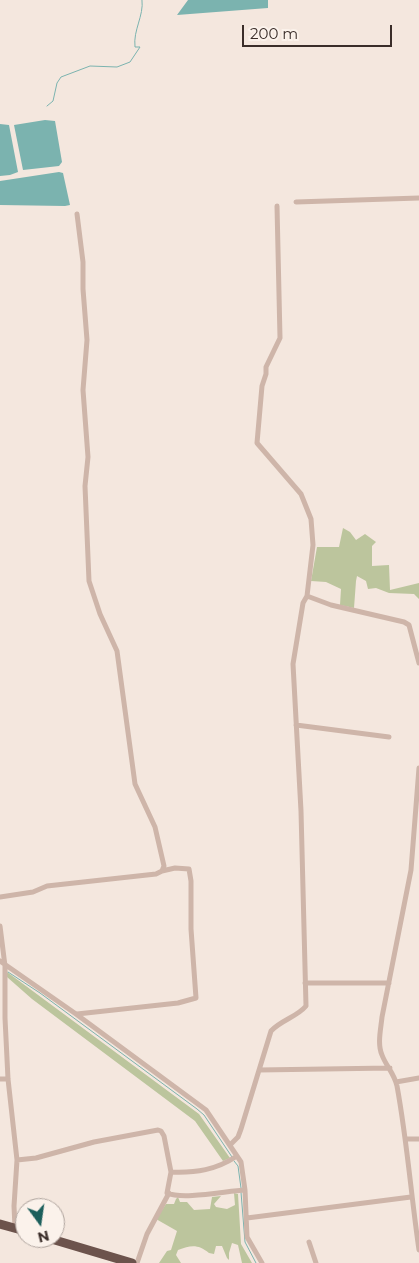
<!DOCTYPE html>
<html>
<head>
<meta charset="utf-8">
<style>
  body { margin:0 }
  #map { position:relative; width:419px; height:1263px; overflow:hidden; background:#f4e7de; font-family:Montserrat,sans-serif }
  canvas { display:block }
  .north { position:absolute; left:15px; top:1198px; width:50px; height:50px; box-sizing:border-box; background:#fbf2eb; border:1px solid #aea39d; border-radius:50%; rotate:166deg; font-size:14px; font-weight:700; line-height:20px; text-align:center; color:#3a2d29 }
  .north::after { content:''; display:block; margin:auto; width:18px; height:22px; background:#1c5f5c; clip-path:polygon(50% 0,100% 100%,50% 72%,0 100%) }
  .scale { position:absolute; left:242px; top:25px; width:150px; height:22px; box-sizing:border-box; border:2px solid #3a2d29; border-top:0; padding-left:6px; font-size:15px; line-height:18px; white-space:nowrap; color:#3a2d29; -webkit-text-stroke:4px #fbf2eb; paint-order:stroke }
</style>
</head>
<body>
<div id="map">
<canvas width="419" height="1263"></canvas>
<div class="north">N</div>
<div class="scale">200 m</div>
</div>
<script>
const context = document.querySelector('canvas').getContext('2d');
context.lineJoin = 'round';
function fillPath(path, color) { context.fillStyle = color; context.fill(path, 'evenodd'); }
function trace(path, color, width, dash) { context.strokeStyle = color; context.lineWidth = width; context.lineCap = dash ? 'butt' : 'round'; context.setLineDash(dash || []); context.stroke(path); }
fillPath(new Path2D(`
  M343,528L350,532L356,540L365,534L376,542L372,546V566L389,565L390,590L419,583V599L414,594L389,593L376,588L368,589L366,581L357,576L356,581L354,608L340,605L341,589L326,582L311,581L317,547H339Z
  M7,972L199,1114L230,1158L223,1161L195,1121L32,999L7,977Z
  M234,1193L238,1194L241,1244L252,1263H242L238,1245L232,1243L229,1253V1260L227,1258L222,1246H216L214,1254L209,1253C198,1244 191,1245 178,1250L176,1255L181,1263H159L167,1251L171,1250L177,1231L156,1219L166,1204H174L176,1199L178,1197L180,1202H187L194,1210L210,1209L212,1197L221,1196L214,1204L216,1207L227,1209L235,1205Z`), '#bcc59d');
fillPath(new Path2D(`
  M188,0H268V8L177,15Z
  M45,120L55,121L62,162L59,166L23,170L14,125Z
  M0,124L9,125L18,172L10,175L0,176Z
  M59,172L63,173L70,205L65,206L0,205V181Z`), '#7bb3af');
trace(new Path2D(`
  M47,106L53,101L57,83L61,77L90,66L117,67L130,62L140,47H135C133,30 144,16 142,0
  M8,972L40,993L197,1109L204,1115L232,1157
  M234,1161L238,1166L241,1188
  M241,1192L245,1242L256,1263`), '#7bb3af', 1);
trace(new Path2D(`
  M296,202L419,198
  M307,596L331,605L404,622L409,625L419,663
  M296,725L389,737
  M419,768L411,870L382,1017C381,1028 377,1044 382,1055C386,1066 394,1073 397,1086C407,1140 411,1195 419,1250
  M0,897L33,892L47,886L156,874L162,871L164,866L155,827L135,784L117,651L100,614L89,581L85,486L88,457L83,390L87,340L83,289V262L77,214
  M0,926L5,966V1018L8,1079L17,1160L14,1206L15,1228
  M0,961L76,1014L206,1110L241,1162L245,1190L247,1237L262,1263
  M305,983H389
  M77,1014L178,1003L196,998L191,929V881L189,869L175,868L162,871
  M259,1070L390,1068
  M0,1079H8
  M396,1082L419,1078
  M406,1139H419
  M230,1145L238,1137L241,1129L271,1031C281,1020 297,1017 306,1006L301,811L293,664L303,603L307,596L313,545L311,519L301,494L257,443L262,386L266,374V367L280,338L277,206
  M17,1160L36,1158L94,1142L158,1130L161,1131L164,1136L171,1172L167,1193C183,1200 226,1191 245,1190
  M171,1172C196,1173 216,1170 237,1156
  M247,1218L411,1197
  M309,1242L316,1263
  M137,1263L147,1234L169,1193`), '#ceb5a9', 5);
trace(new Path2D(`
  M0,1224L25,1231
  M48,1238L132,1263`), '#6c534c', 9);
</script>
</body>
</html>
